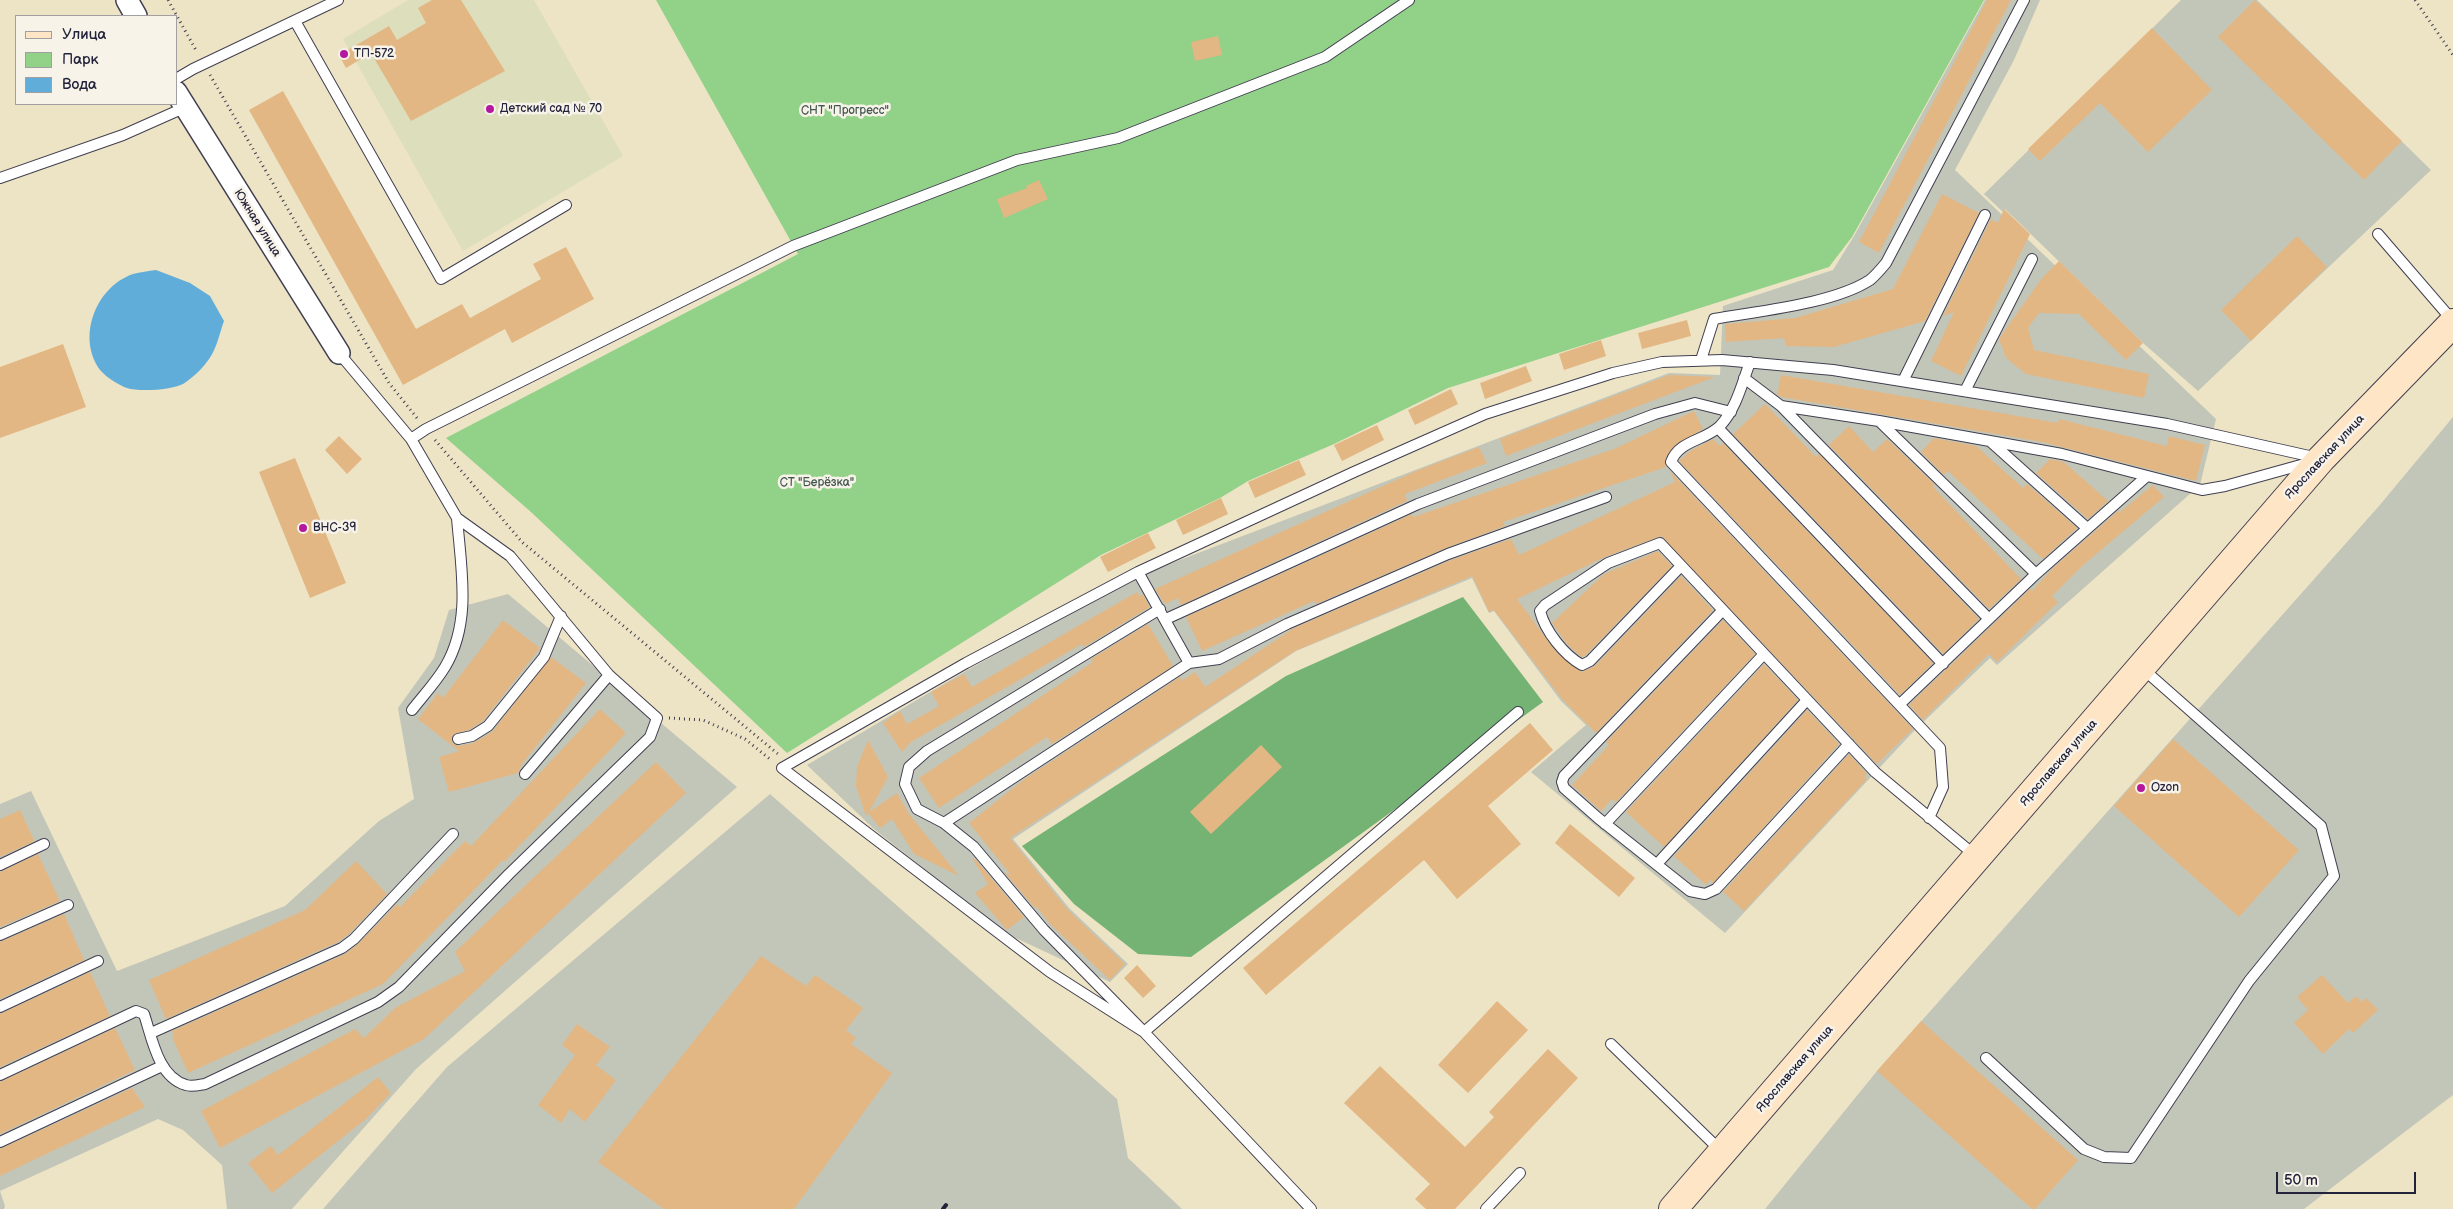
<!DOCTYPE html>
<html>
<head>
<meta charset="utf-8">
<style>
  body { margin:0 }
  #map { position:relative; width:2453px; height:1209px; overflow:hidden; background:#ede3c5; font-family:"Balsamiq Sans",sans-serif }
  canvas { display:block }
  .legend { position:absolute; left:15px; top:15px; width:162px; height:90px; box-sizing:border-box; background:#f7f3e8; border:1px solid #a29fa3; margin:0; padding:6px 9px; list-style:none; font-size:15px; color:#22223b }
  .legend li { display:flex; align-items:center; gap:10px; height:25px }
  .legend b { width:25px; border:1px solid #a29fa3 }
  .scale { position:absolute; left:2276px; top:1172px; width:140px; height:22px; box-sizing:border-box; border:2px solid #22223b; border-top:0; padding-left:6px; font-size:15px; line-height:18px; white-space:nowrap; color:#22223b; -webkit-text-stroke:4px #f7f3e8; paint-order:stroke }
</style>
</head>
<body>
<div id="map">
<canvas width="2453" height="1209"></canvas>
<ul class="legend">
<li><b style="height:6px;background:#fde5c5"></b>Улица</li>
<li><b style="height:14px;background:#91d188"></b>Парк</li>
<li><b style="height:14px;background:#60add9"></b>Вода</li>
</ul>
<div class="scale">50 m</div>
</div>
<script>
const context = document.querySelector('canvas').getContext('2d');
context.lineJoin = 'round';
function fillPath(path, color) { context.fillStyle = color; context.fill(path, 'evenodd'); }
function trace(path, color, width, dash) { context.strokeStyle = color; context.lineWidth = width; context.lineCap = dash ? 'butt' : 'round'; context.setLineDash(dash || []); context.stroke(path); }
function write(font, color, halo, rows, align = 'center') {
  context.font = font + ' "Balsamiq Sans",sans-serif'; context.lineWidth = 5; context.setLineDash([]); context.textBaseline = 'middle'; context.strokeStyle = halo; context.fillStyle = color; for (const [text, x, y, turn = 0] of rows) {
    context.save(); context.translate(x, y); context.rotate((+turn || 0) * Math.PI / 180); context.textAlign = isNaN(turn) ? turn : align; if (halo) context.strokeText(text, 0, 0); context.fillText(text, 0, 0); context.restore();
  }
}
fillPath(new Path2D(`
  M408,0H534L623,156L463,251L343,39Z`), '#dcdebc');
fillPath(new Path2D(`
  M1985,0H2040L2014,60L1955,170L2216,419L2200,485L1997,665L1990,658L1912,733L1725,933L1531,772L1586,725L1561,701L1494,611L1489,613L1472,578L1296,651L1013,839L1069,908L1128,964L1110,982L1005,933L874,829L807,765L964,672L1138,576L1669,373L1720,375L1723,306L1833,270L1854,236Z
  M2181,0H2257L2431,170L2198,391L2143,343L2005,209L2003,212L1984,194Z
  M2453,417V1095L2304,1209H1765L1877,1071L2379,506Z
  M508,594L737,787L416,1069L292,1209H227L222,1165L183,1130L158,1119L0,1191L5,1206L4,1209H0V804L31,791L117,971L285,906L379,821L414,799L398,708L434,658L449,610Z
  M770,794L1117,1099L1128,1158L1182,1209H323L447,1067Z`), '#c2c6b9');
fillPath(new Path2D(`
  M656,0H1984L1852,237L1829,267L1448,388L1334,444L1248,481L1220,498L1101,555L787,753L531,512L446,438L798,254Z`), '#91d188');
fillPath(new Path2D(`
  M1463,597L1543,702L1191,957L1138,954L1074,904L1022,846L1286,676Z`), '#74b374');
fillPath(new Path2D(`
  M156,270L190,283L210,296L224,321C219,335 216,352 206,363C201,370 191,379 183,384C172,390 139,392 127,388C120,386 106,377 101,371C76,339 95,287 133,274C140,272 149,271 156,270Z`), '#60add9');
fillPath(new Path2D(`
  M432,0H461L505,71L411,121L371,53L346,68L339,55L389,26L397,40L426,23L418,8Z
  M1987,0H2011L1879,253L1859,242Z
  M2255,0L2402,141L2364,180L2218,37Z
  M2152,28L2212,90L2148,152L2100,103L2040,161L2028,149Z
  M1218,36L1222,55L1195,61L1191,42Z
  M283,91L416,329L462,304L470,318L541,279L533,264L566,247L594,299L512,343L505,329L403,385L249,110Z
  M1039,180L1048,199L1004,218L997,199L1027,188L1026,186Z
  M1942,194L1979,213L1925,321L1834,347L1786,346L1784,338L1726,342L1725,324L1795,318L1893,289Z
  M2004,209L2030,234L1961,376L1931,361L1954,312L1943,316L1991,219L1998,223Z
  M2297,236L2327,267L2251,341L2221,310Z
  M2059,261L2143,343L2126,360L2079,314L2039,313L2028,328L2034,350L2149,374L2144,398L2026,374L2006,358L1999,339L2001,336L2042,278Z
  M1687,320L1691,336L1642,349L1638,333Z
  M1601,340L1606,356L1564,370L1559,354Z
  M63,344L86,407L0,438V367Z
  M1526,366L1532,381L1485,399L1480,383Z
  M1669,375L1715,377L1506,456L1500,439Z
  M1781,375L2058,423L2059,419L2167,446L2169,436L2205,445L2196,481L2042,442L1781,397L1777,395Z
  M1451,389L1458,404L1415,425L1408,410Z
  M1765,404L1816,457L1819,454L1979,619L1943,654L1733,434Z
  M1694,411L1703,429L1675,445L1665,459L1666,467L1503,522L1505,526L1446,548L1316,604L1314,601L1202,651L1186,617L1412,514L1413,517L1614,449Z
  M1377,425L1384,440L1342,461L1334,445Z
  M1849,426L1873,452L1887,439L1935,485L1933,487L2021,579L1989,609L1829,445Z
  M339,436L362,459L347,474L325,450Z
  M1934,438L1976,446L2023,488L2027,484L2077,528L2043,559L1948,471L1944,475L1921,452Z
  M1713,439L1720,446L1723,443L1933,663L1900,695L1679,461L1690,451Z
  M1479,447L1487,463L1405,494L1407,501L1181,605L1178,598L1165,604L1155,589L1416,471Z
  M295,458L346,583L310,598L259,472Z
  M2050,459L2064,462L2108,501L2088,519L2036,473Z
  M1299,460L1306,475L1255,498L1248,482Z
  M1670,471L1913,729L1877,764L1661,536L1605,557L1517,599L1557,653L1581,672L1595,666L1681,576L1713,610L1596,733L1563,700L1494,610L1489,612L1472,576L1295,651L1010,838L1067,909L1125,964L1110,980L1050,924L1037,907L1035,908L1004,872L1011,875L969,823L1026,778L1180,677L1182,681L1195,672L1205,687L1294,628L1451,560L1511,539L1519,555L1675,482Z
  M2153,485L2164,497L2082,566L2052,596L2058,602L1997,662L1989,654L1923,720L1909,705L2030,589L2032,591L2053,568L2118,511L2120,512Z
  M1221,498L1228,514L1183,535L1176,520Z
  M1148,533L1156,548L1108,572L1100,557Z
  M1658,551L1672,566L1586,655L1582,657L1579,655L1567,644L1552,623L1604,574Z
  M1137,592L1139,596L1143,595L1150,607L1084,647L1082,644L911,742L902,752L883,723L900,711L907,724L939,706L931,692L964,674L972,687Z
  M503,620L540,648L483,721L469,730L454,734L451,740L453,744L459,746L473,743L492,732L551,657L586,683L522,764L518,773L449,792L439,757L459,751L418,719L438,693L443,698Z
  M1723,620L1755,654L1616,802L1612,799L1601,811L1572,785L1609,745L1606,742Z
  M1148,624L1173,666L1052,744L1047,737L939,808L919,778L1093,662L1091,659Z
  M1764,664L1798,700L1664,847L1626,812Z
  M600,709L626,733L504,862L503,860L383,984L188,1073L172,1037L174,1036L172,1031L345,954L358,944L397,904L400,907L465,841L471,846Z
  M1807,710L1839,744L1713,883L1710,880L1706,885L1674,856Z
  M1530,723L1553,750L1488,806L1521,844L1457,899L1424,860L1266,995L1243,968Z
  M2173,739L2299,850L2239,917L2114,806Z
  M868,740L888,777L869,812L897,793L909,814L959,876L914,854L892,819L880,828L868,813L866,816L856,786L857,767Z
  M1261,745L1282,767L1211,834L1190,812Z
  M1849,754L1867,774L1864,776L1867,779L1744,911L1723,892Z
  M656,762L686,793L424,1039L220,1148L201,1111L355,1029L364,1038L395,1008L465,971L455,952Z
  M20,810L33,838V842L0,857V819Z
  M1570,824L1635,878L1619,897L1555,843Z
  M38,854L59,899L58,902L0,927V872Z
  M972,858L976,860L1024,917L1007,930L975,893L988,884Z
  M356,861L387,894L349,934L338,942L166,1019L149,980L305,910Z
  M64,914L84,960L0,999V942Z
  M761,956L806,986L815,975L863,1008L846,1030L856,1038L851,1044L892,1073L794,1209H664L598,1162Z
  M1137,965L1156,986L1143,998L1124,978Z
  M90,972L110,1016L0,1067V1014Z
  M2322,975L2348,1003L2356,996L2362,1002L2366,998L2378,1010L2353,1033L2349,1029L2323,1054L2294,1023L2308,1010L2297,997Z
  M1497,1001L1528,1030L1468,1093L1438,1065Z
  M1921,1021L2078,1160L2035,1209H2032L1877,1071Z
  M577,1024L610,1047L596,1065L616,1080L585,1122L570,1109L561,1123L538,1105L575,1055L562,1045Z
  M115,1028L135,1070L0,1134V1082Z
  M1548,1049L1578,1078L1455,1209H1426L1415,1199L1430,1184L1344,1103L1380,1066L1465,1147L1494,1117L1489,1112Z
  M378,1077L391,1093L366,1119L272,1193L248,1163L271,1146L278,1155Z
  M132,1088L145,1107L0,1176V1149Z`), '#e3b784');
const lane = new Path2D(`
  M295,21L441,279L566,205
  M176,79L193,69L338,0
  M0,178L123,135L186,107
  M2378,234L2453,321
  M1701,360L1714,319C1758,311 1833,304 1870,280C1875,276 1881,269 1886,263L2024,0
  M1750,362C1742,384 1736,409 1720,426C1705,441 1679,440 1671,462L1940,748L1943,787L1929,818
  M1744,378L1781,406L1879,421L2062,454L2202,490L2225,486L2308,463
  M1903,381L1985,215
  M1965,391L2032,259
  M1781,406L1989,619
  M1879,421L2036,574
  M1718,428L1943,664
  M411,439L426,429L793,246L1017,160L1118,138L1325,57L1409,0
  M1991,442L2087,528
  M1681,566L1590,661L1582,665C1564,655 1545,631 1540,611L1545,605L1608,563L1660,543L1875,772L1977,857
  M1138,572L1189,663L1219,659L1287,624L1448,554L1606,497
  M1160,609L927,751L909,767L905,784L917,809L944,823L974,847L1044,930L1144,1032L1518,712
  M1723,610L1564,776L1562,782L1564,788L1598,818L1690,891L1705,894L1716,889L1849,744
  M1166,619L1418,504L1655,414L1695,403L1731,412
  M1900,704L2036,574L2147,476
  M412,710C423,696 436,682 445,667C472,622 461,568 457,518
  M458,739L472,736L488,726L544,657L561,616
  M525,774L609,675
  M944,823L1189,663
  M1605,824L1764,654
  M1657,864L1807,700
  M0,865L44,844
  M0,935L68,905
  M0,1007L98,961
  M151,1033L342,948L354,939L453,834
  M1611,1044L1722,1152
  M1986,1058L2084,1149L2104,1157L2131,1158L2249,981L2334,876L2321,826L2142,668
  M0,1075L136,1011L144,1014C152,1038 158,1077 186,1085C191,1087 199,1085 205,1084L378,1002L399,987L509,874L650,737L657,718L609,675L510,556L457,518L411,439L339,353
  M0,1142L162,1066
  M1311,1209L1144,1032L1050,972L782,768L966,663L1138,572L1354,472L1485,414L1613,373L1662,362L1722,360L1833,370L2167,424L2318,458
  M1486,1209L1520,1173`);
const street = new Path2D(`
  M127,0L136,16
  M176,92L339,353`);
const secondary = new Path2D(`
  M1673,1209L2321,459L2453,323`);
trace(lane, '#403f50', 12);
trace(street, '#403f50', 24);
trace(secondary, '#403f50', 30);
trace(new Path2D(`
  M168,0L197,52
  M2415,0L2453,55
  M210,75L389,383L417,418
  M435,440L522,542L778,754
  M669,718L703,720L745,739L771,760`), '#403f50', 3, [1, 4]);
trace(lane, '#fff', 10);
trace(street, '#fff', 21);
trace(secondary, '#fde5c5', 28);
trace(new Path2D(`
  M943,1209L946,1205`), '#22223b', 4);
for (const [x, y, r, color] of [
  [344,54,5,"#b5179e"],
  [490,109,5,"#b5179e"],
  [303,528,5,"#b5179e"],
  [2141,788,5,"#b5179e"]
]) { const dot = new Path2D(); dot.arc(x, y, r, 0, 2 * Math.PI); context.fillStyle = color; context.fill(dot); trace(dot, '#f7f3e8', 2); }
write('12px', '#22223b', '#f7f3e8', [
  ["ТП-572",354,54],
  ["Детский сад № 70",500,109],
  ["ВНС-39",313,528],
  ["Ozon",2151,788]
], 'left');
write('12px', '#435752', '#f7f3e8', [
  ["СНТ \"Прогресс\"",845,111],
  ["СТ \"Берёзка\"",817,483]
]);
write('12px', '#22223b', '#f7f3e8', [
  ["Южная улица",257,223,58],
  ["Ярославская улица",2325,457,-47],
  ["Ярославская улица",2059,763,-49],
  ["Ярославская улица",1795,1069,-49]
]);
</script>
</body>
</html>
